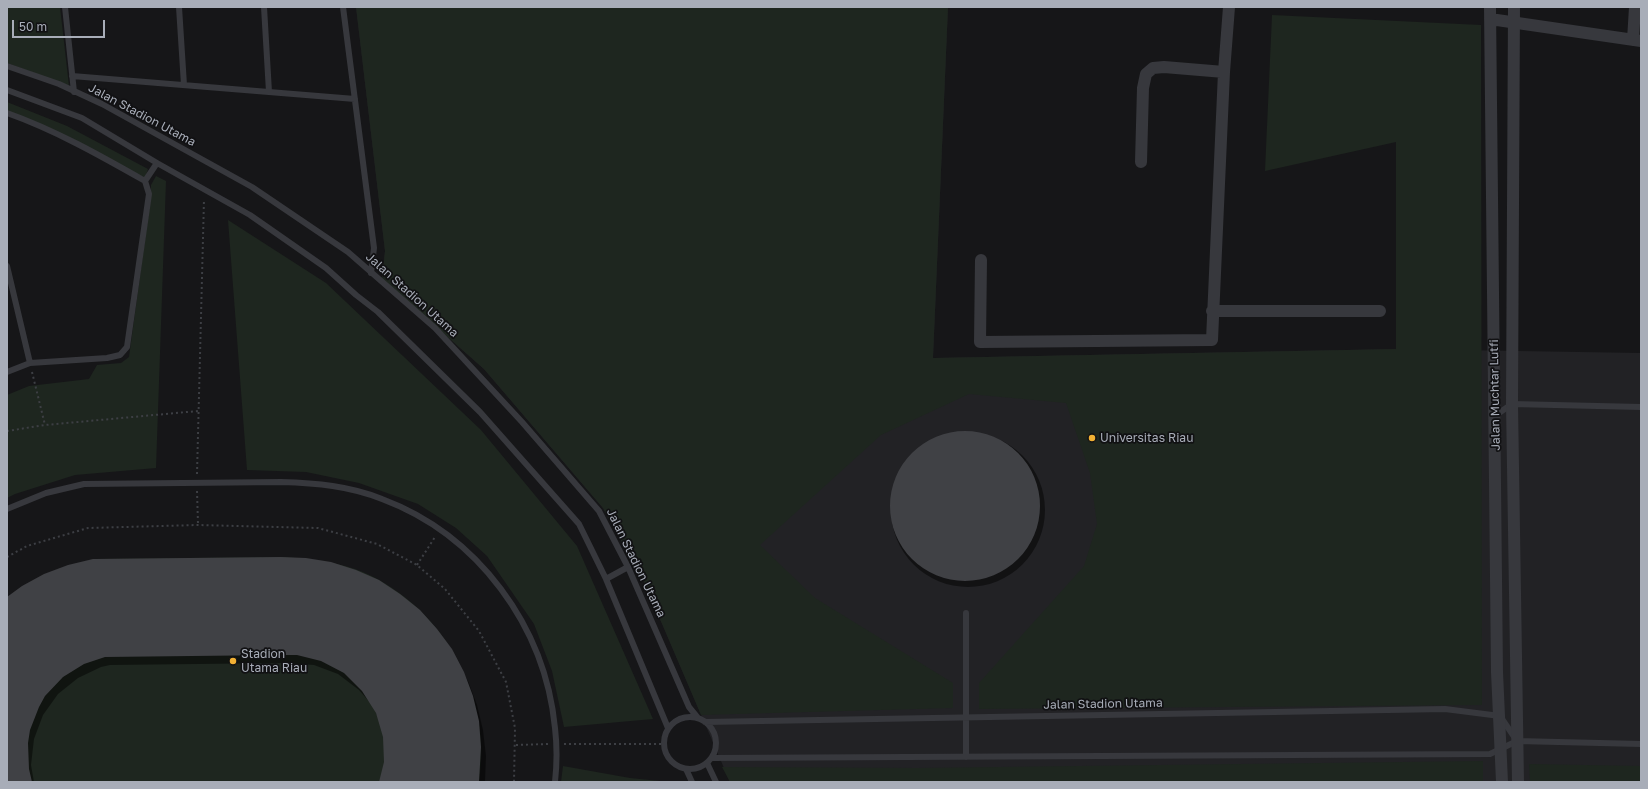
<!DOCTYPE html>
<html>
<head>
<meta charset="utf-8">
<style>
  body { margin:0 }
  #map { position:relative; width:1648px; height:789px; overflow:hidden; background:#161618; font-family:"Golos Text",sans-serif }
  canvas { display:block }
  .frame { position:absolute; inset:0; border:8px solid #a8adb8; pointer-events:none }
  .scale { position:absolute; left:12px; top:20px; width:93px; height:18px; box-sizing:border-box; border:2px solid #a8adb8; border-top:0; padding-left:5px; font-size:12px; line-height:14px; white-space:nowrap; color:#a8adb8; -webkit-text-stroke:3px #111113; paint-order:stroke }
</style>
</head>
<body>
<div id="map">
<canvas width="1648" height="789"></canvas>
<div class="frame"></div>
<div class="scale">50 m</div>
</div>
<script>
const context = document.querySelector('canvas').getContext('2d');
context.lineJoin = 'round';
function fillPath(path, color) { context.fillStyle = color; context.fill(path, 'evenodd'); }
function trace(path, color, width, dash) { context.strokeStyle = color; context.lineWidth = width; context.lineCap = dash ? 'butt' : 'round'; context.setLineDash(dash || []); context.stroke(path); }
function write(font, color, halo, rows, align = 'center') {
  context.font = font + ' "Golos Text",sans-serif'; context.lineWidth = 3.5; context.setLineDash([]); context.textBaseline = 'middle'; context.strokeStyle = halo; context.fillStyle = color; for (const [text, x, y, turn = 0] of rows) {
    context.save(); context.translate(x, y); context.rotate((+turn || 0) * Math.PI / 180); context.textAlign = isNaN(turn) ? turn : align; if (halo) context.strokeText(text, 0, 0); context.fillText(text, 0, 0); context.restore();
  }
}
fillPath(new Path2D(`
  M356,7H948L933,358L1397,349L1641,353V782H730L645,584L603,508L484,369L382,279L385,251Z`), '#222225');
fillPath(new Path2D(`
  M7,7H60L69,86L7,63Z
  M356,7H948L933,358L1396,349V142L1265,171L1272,15L1481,25L1482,705L979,709V683L1084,566L1097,524L1090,473L1066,403L969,394L881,435L760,545L815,598L953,683V708L701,715L645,584L603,508L484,369L382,279L385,251Z
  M7,102L67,126L148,169L145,178L7,111Z
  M156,176L166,181L156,468L75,475L15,494L7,498V395L29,386L89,379L97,365L121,363L129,357L151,196V185Z
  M228,220L326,283L481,430L577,546L653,719L564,727L552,671L534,624L487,556L456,528L418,504L359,483L306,472L247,470Z
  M281,557C306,558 331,561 355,569C439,600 494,694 479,782H7V597L93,559Z
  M1483,761V782H730L722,767L918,768Z
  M1529,764L1641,766V782H1530Z
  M563,766L630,778L670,782H561Z`), '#1e261f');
fillPath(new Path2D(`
  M891 510a77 77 0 1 1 154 0a77 77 0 1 1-154 0Z
  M7,598L456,659L468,681L477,705L483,730L486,756L485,782H380L385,762L384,737L381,724L373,706L359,690L338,674L314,665L285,663L110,665L101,667L78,678L58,694L43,715L34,739L31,765L34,782H7Z`), '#0007');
fillPath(new Path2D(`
  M890 506a75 75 0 1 1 150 0a75 75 0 1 1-150 0Z
  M281,557L306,558L331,562L356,570L379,580L400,594L420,610L437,629L452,649L464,672L473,696L479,721L481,747L479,782H379L384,762L383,737L376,713L362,691L344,673L321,661L297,655H280L105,657L84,664L63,677L45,696L39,707L30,730L28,743L29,769L32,782H7V597L22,586L44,574L68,565L93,559Z`), '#404145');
trace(new Path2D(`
  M32,372L45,425
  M7,431L45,425L198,411
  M197,474L204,199
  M197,491L198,524
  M7,557L27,546L88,528L198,525L318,528L377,544L417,565L445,589L479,631L506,682L515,728L514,782
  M417,565L435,537
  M564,744H663
  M516,745L548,744`), '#3d3f44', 2, [2, 3]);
trace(new Path2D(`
  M65,7L74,92
  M179,7L184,85
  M264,7L269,92
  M343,7L374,248L371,273
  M7,66L59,84L102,104L252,187L348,252L435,328L522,422L599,511L628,567L689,707L698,718
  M72,76L355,99
  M7,90L82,118L157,163L250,215L326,268L356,295L378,312L480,412L579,524L606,579L668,728
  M7,113C55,130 101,156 145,181L149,194L127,347L120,355L107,358L30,363L7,372
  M145,181L157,163
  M7,266L30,363
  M1496,415L1512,404L1641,407
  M7,509L46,493L84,484L281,482C316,483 350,486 382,499C478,535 545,626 555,728C557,745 557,764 555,782
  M606,579L628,567
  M966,613V757
  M664 743a26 26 0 1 1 52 0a26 26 0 1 1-52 0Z
  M705,722L1445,709L1500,716L1515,738
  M712,758L1490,754L1517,741L1641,744
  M707,763L716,782
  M686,769L692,782`), '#37383d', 6);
trace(new Path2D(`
  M1490,7L1497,672L1502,782
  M1514,7L1512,404L1518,782
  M1490,19L1641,41
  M1633,40L1635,7
  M1141,162L1143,88L1146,74L1153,68L1164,67L1224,72
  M981,260L980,342L1212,340L1224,72L1229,7
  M1212,311H1380`), '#37383d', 12);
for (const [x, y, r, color] of [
  [1092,438,4,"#f2b134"],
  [233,661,4,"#f2b134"]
]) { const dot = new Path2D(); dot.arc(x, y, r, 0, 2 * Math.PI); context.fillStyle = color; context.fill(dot); trace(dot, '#111113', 1.5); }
write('12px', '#a8adb8', '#111113', [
  ["Jalan Stadion Utama",142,115,28],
  ["Jalan Stadion Utama",412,295,42],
  ["Jalan Muchtar Lutfi",1495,395,-91],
  ["Jalan Stadion Utama",636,563,64],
  ["Jalan Stadion Utama",1103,704,-1]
]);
write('12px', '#a8adb8', '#111113', [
  ["Universitas Riau",1100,438],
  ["Stadion",241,654],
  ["Utama Riau",241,668]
], 'left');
</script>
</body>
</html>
